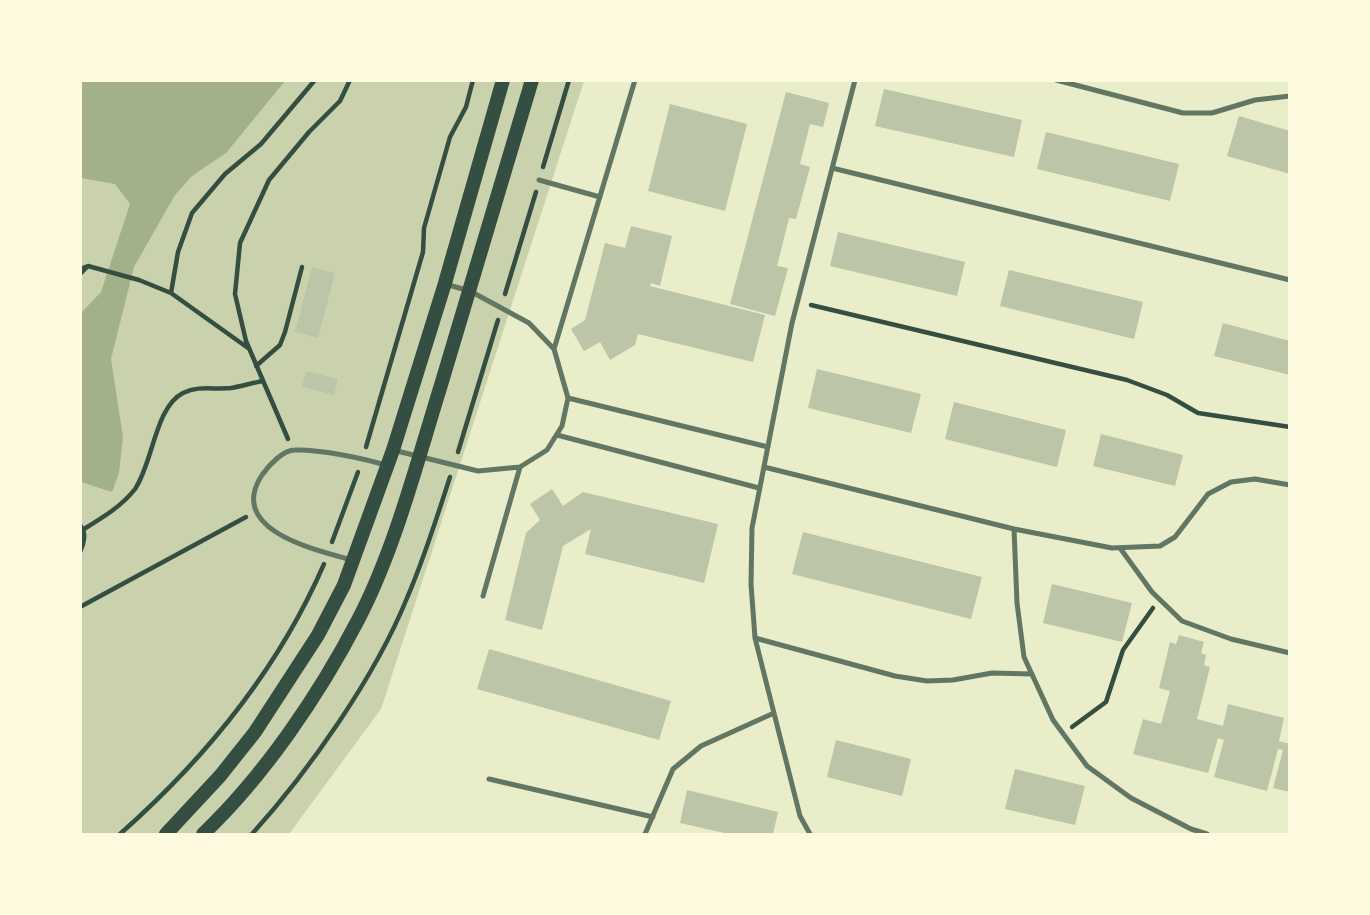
<!DOCTYPE html>
<html>
<head>
<meta charset="utf-8">
<style>
  body { margin:0 }
  #map { position:relative; width:1370px; height:915px; overflow:hidden; background:#e9edc9; font-family:Poppins,sans-serif }
  canvas { display:block }
  .frame { position:absolute; inset:0; border:82px solid #fefae0; pointer-events:none }
</style>
</head>
<body>
<div id="map">
<canvas width="1370" height="915"></canvas>
<div class="frame"></div>
</div>
<script>
const context = document.querySelector('canvas').getContext('2d');
context.lineJoin = 'round';
function fillPath(path, color) { context.fillStyle = color; context.fill(path, 'evenodd'); }
function trace(path, color, width, dash) { context.strokeStyle = color; context.lineWidth = width; context.lineCap = dash ? 'butt' : 'round'; context.setLineDash(dash || []); context.stroke(path); }
fillPath(new Path2D(`
  M81,81H584L381,709L289,834H81Z`), '#cad2ad');
fillPath(new Path2D(`
  M81,81H285L226,153L192,176L175,195L134,267L111,359L123,437L119,473L112,492L81,482L80,314L101,292L130,204L115,184L81,178Z`), '#a3b18a');
fillPath(new Path2D(`
  M884,89L1022,120L1014,157L875,126Z
  M786,92L829,103L823,127L810,124L800,164L810,167L796,219L789,218L777,266L788,268L775,316L730,304Z
  M670,104L747,124L725,211L648,191Z
  M1239,116L1290,131V174L1227,156Z
  M1046,132L1179,164L1170,201L1037,169Z
  M631,226L672,236L660,286L651,283L650,286L765,315L753,362L638,334L635,345L610,360L600,342L584,351L571,329L585,320L605,243L625,248Z
  M838,232L965,262L957,296L830,266Z
  M312,267L335,273L318,338L295,332Z
  M1009,270L1143,302L1134,339L1000,306Z
  M1223,323L1290,341V375L1214,356Z
  M817,369L921,394L911,433L808,408Z
  M306,371L338,379L334,395L302,387Z
  M954,402L1066,430L1057,467L945,439Z
  M1101,434L1183,455L1175,486L1093,466Z
  M552,489L563,506L583,492L718,524L704,583L585,554L591,529L563,546L542,630L505,620L526,533L540,520L530,504Z
  M803,532L982,577L971,619L792,574Z
  M1052,584L1132,603L1122,642L1043,623Z
  M1179,635L1204,642L1201,653L1206,655L1204,665L1210,667L1197,719L1223,726L1228,704L1284,718L1279,741L1290,744V792L1273,788L1283,750L1278,749L1267,791L1214,777L1224,740L1218,738L1208,773L1133,754L1143,719L1161,724L1170,691L1159,688L1170,642L1176,644Z
  M489,649L671,701L659,740L477,689Z
  M836,740L911,759L902,796L827,777Z
  M1015,769L1085,786L1075,825L1005,809Z
  M687,790L778,812L773,834H729L680,823Z`), '#bcc5a7');
trace(new Path2D(`
  M543,167L569,80
  M80,269L88,266L139,280L171,293L248,348
  M80,274L87,267
  M171,293L178,252L192,213L225,174L261,144L315,80
  M505,294L536,192
  M811,305L1127,380L1167,395L1198,413L1290,427
  M256,366L280,345L285,332L302,267
  M288,439L246,341L235,294L240,243L269,180L309,132L340,101L350,80
  M366,447L423,252L424,228L450,137L466,107L473,80
  M458,452L498,320
  M80,525C87,532 84,544 80,552
  M84,529C102,518 122,506 135,489C153,463 155,407 183,393C199,385 214,390 231,388C242,386 252,383 263,381
  M332,542L358,472
  M80,607L246,517
  M1072,727L1106,702L1123,650L1153,608
  M120,834C206,758 278,670 324,564
  M252,834C309,771 375,677 407,598C424,559 437,517 450,477`), '#344e41', 4.5);
trace(new Path2D(`
  M1056,80L1183,113H1212L1255,100L1290,96
  M832,168L1290,280
  M539,180L600,197
  M554,349L635,80
  M568,398L768,447
  M557,435L759,488
  M393,450L478,471L520,467L547,450L562,426L568,398L554,349L529,323L470,291L445,284
  M764,467L1014,529L1017,603L1024,657L1053,720L1087,766L1131,798L1191,829L1207,834
  M1014,529L1112,548L1160,546L1175,537L1208,494L1231,482L1255,479L1290,485
  M1120,548L1152,592L1182,621L1231,639L1290,653
  M352,560C315,550 226,530 262,475C269,465 283,450 295,450C318,449 362,458 385,465
  M483,596L520,467
  M755,638L895,676L927,681L953,680L992,673L1032,674
  M489,779L653,817
  M645,834L673,769L701,746L774,713
  M810,834L800,816L755,638L751,584L752,528L792,323L855,80`), '#617663', 5);
trace(new Path2D(`
  M166,834L220,776L255,732L318,635L344,585L393,450L445,283L503,80
  M203,834C264,776 319,695 358,620C395,549 417,462 441,385C472,284 502,182 532,80`), '#344e41', 14);
</script>
</body>
</html>
